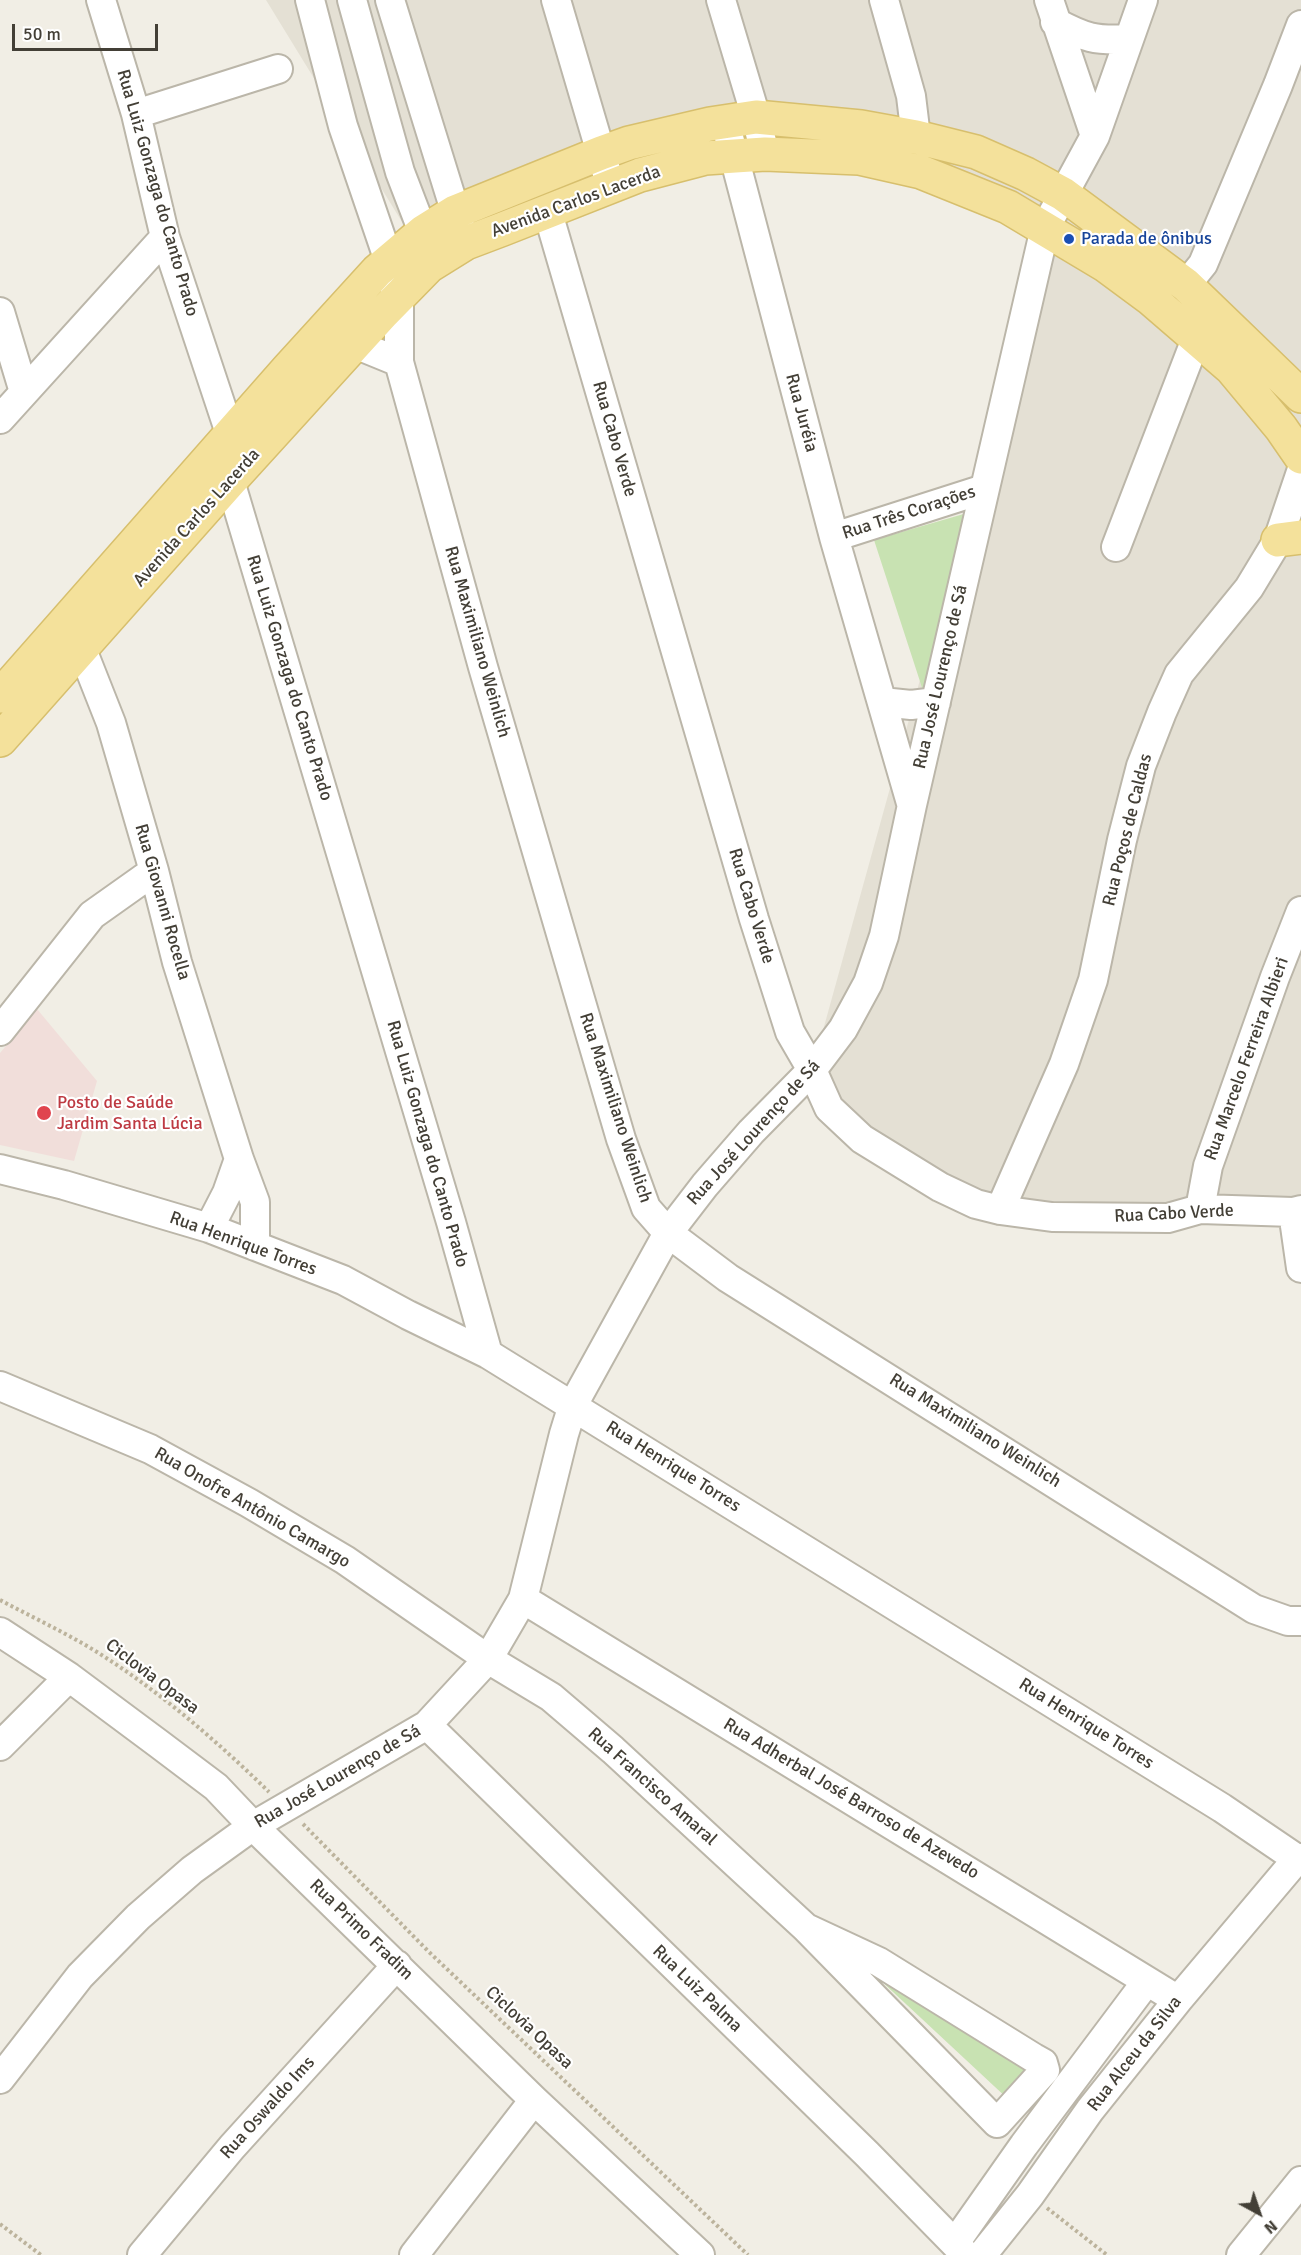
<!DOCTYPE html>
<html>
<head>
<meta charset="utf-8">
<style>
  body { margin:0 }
  #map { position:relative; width:1301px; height:2255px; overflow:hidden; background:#f1eee5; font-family:Signika,sans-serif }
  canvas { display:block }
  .north { position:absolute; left:1229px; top:2183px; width:60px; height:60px; -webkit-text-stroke:4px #fff; paint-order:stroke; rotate:140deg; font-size:16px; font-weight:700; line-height:24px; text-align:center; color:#433f36 }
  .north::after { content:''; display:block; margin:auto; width:21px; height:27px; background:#433f36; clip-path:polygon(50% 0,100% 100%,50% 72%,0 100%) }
  .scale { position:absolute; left:12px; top:24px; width:146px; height:27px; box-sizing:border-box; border:3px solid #433f36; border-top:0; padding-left:8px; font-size:18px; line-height:21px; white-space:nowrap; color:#433f36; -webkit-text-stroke:4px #fff; paint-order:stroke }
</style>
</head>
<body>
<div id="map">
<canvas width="1301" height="2255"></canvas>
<div class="north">N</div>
<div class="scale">50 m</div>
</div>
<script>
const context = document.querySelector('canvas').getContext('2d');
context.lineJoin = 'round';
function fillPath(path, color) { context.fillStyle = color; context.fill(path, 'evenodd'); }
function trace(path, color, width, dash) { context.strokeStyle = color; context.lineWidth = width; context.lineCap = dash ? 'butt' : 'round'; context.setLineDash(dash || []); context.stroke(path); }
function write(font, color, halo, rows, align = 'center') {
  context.font = font + ' Signika,sans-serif'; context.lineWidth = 4.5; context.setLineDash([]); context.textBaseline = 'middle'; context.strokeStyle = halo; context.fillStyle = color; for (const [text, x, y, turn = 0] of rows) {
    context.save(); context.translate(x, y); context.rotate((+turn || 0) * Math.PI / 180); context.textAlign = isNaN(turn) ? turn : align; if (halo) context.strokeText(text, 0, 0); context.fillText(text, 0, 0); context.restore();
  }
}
fillPath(new Path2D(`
  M266,0H1301V1209L1069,1217L910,1170L829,1108L812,1070L1045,228L859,158L733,156L429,266Z`), '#e4e0d4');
fillPath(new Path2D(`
  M37,1009L97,1081L74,1161L0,1145V1053Z`), '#f1deda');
fillPath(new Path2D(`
  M974,511L928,706L874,540Z
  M878,1978L1041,2066L1009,2100Z`), '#c8e2b2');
const minor = new Path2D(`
  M101,0L136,114L165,237L230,433V481L451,1222L488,1354
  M310,0L343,126L389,261L392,283
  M352,0L400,172L423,232
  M390,0L462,233
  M556,0L611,187
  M721,0L756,117L765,154
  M884,0L911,96L916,137
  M1049,0L1095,136
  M1055,22C1085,38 1095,41 1129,39
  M136,114L278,69
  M725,122L834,537L911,803
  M548,213L754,919L790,1032L812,1070L829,1108L862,1139L940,1187L976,1204L1000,1210L1052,1217L1168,1218L1200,1209L1293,1212L1301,1210
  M1186,285L1203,264L1278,85L1301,25
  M399,296V362L483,667L621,1139L646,1208L668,1233L728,1278L1254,1609L1288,1621H1301
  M0,312L24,392
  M355,344L399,362
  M0,419L165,237
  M834,537L984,489
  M1116,547L1196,339
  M81,647L111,723L154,871L177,962L239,1159L255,1202V1246
  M882,702L911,705L936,702
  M0,1031L92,915L154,871
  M0,1169L64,1185L209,1228L343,1280L408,1315L488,1354L1222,1808L1297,1859L1301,1858
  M1200,1209L1208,1166L1275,977L1301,911
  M1000,1210L1064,1064L1093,980L1122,840L1141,766L1162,712L1179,674L1249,588L1278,540L1301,472
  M1293,1212L1301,1268
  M209,1228L227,1193L239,1159
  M0,1386L150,1449L249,1503L345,1560L488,1659L551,1697L613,1750L806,1928L997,2123L1045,2070L1043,2063L1034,2058L879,1962L806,1928
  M523,1599L1178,2000
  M0,1632L69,1677L159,1744L216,1787L253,1826L534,2100L700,2255
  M427,1725L867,2154L966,2255
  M0,1746L69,1677
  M0,2079L80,1976L138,1917L192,1870L253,1826L427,1725L488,1659L523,1599L564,1434L573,1405L668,1233L705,1185L751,1132L812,1070L843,1029L868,983L884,936L912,805L1045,228L1095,136L1143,0
  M955,2243L1024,2145L1147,1981
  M142,2255L232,2147L397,1965
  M414,2255L534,2100
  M982,2255L1030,2195L1090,2110L1178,2000L1297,1859
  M1241,2255L1301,2181`);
const major = new Path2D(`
  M1278,540L1301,537
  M0,696L287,370L377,271L423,232L455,212L601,153L629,143L710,124L756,117L861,127L916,137L976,152L1026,174L1063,194L1186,285L1301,396
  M0,740L230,481L383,313L429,266L466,243L503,229L640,175L705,158L765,154L859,158L921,172L1008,207L1105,265L1151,299L1231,368L1281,428L1301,457`);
trace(minor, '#bbb6a9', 32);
trace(major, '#d7bf6d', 36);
trace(new Path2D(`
  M0,1600C32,1617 66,1633 97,1652C159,1691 217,1741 269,1792
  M303,1824L429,1952L748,2255
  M1047,2208L1107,2255
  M0,2224L41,2255`), '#bcb39c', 4, [3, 3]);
trace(minor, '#fff', 28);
trace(major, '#f4e19b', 33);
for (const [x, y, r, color] of [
  [1069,239,6,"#1a4fb4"],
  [44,1113,8,"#e0444e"]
]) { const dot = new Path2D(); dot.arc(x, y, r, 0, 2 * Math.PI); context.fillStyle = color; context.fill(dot); trace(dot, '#fff', 2); }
write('18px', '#433f36', '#fff', [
  ["Rua Luiz Gonzaga do Canto Prado",157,193,74],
  ["Avenida Carlos Lacerda",576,202,-20],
  ["Rua Juréia",801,413,75],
  ["Rua Cabo Verde",614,439,74],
  ["Rua Três Corações",909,513,-18],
  ["Avenida Carlos Lacerda",197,518,-48],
  ["Rua Maximiliano Weinlich",477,642,74],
  ["Rua José Lourenço de Sá",941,677,-77],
  ["Rua Luiz Gonzaga do Canto Prado",289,678,73],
  ["Rua Poços de Caldas",1128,830,-76],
  ["Rua Giovanni Rocella",162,902,74],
  ["Rua Cabo Verde",751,906,73],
  ["Rua Marcelo Ferreira Albieri",1247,1059,-70],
  ["Rua Maximiliano Weinlich",615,1108,72],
  ["Rua José Lourenço de Sá",754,1133,-48],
  ["Rua Luiz Gonzaga do Canto Prado",427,1144,74],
  ["Rua Cabo Verde",1174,1214,-3],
  ["Rua Henrique Torres",243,1244,20],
  ["Rua Maximiliano Weinlich",975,1431,32],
  ["Rua Henrique Torres",673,1467,32],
  ["Rua Onofre Antônio Camargo",252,1508,30],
  ["Ciclovia Opasa",152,1677,37],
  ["Rua Henrique Torres",1086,1724,32],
  ["Rua José Lourenço de Sá",338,1777,-30],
  ["Rua Francisco Amaral",652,1787,42],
  ["Rua Adherbal José Barroso de Azevedo",851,1799,31],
  ["Rua Primo Fradim",361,1930,44],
  ["Rua Luiz Palma",697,1989,44],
  ["Ciclovia Opasa",529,2028,43],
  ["Rua Alceu da Silva",1135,2054,-52],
  ["Rua Oswaldo Ims",268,2108,-48]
]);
write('18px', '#164399', '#fff', [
  ["Parada de ônibus",1081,239]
], 'left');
write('18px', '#be3a42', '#fff', [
  ["Posto de Saúde",57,1103],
  ["Jardim Santa Lúcia",57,1124]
], 'left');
</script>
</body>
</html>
